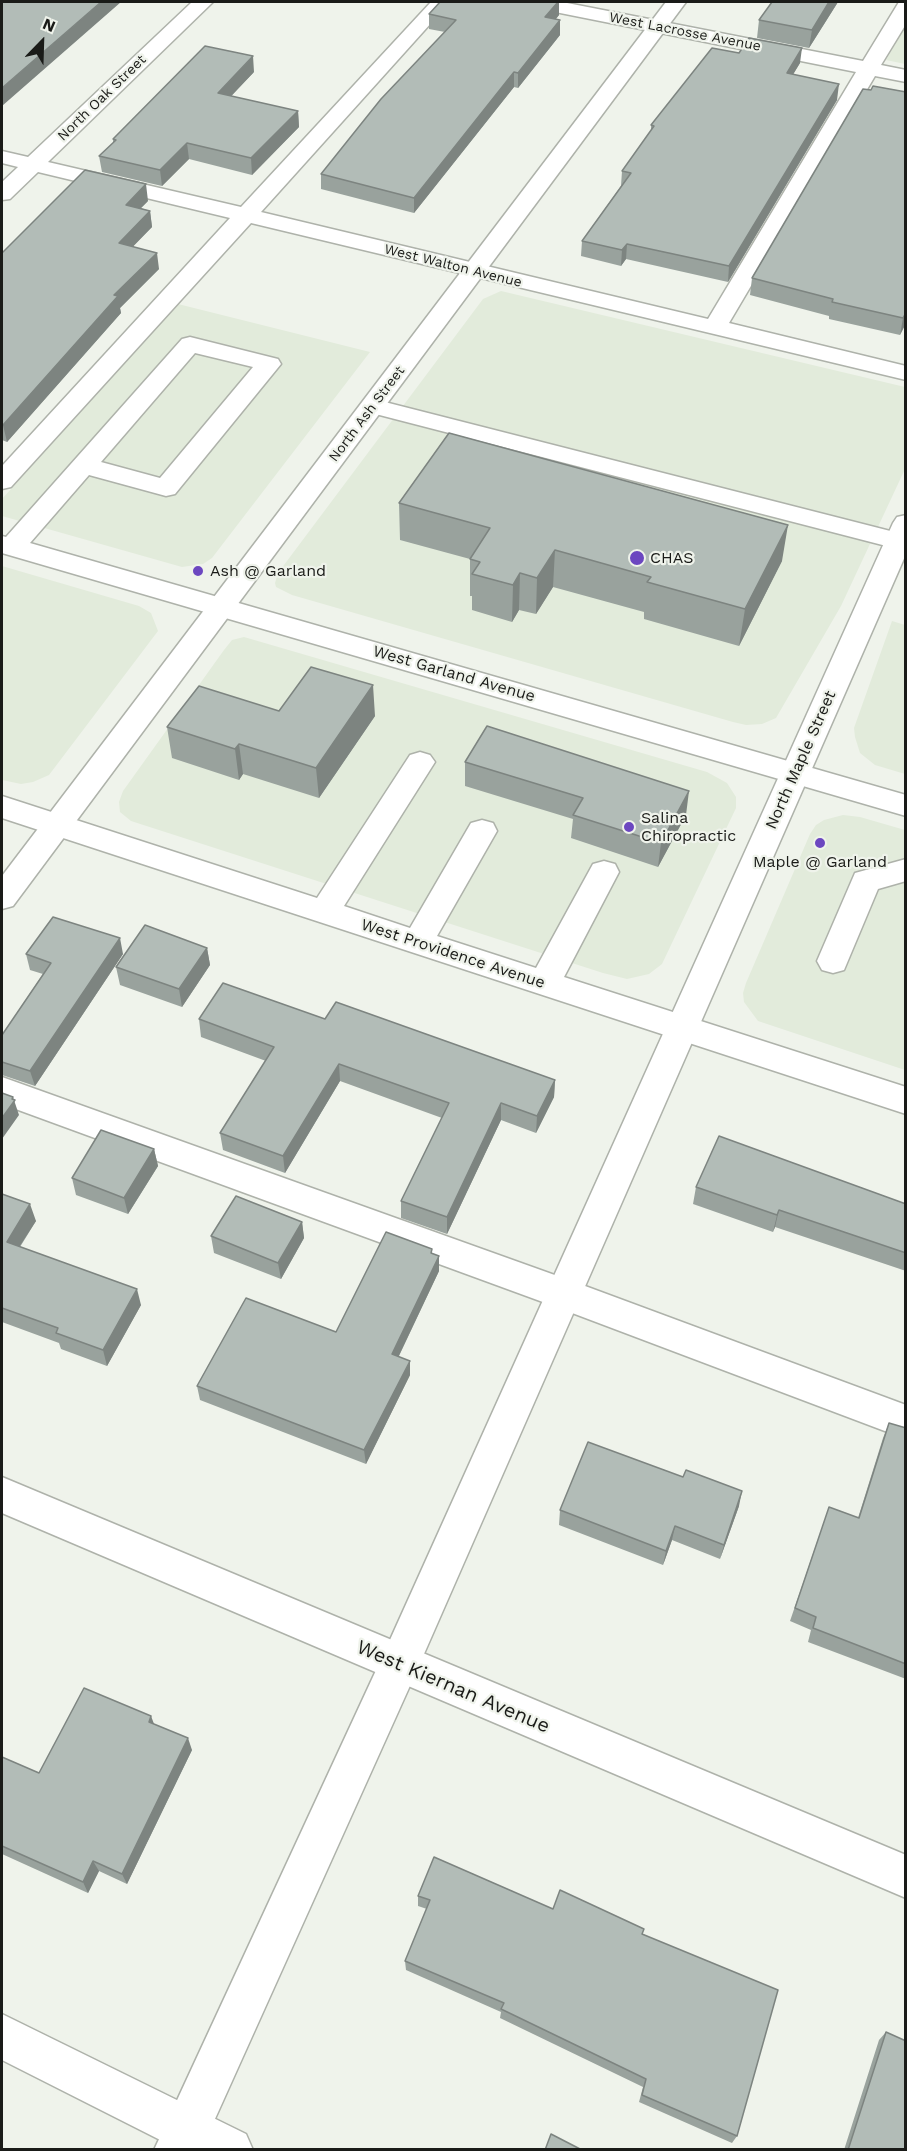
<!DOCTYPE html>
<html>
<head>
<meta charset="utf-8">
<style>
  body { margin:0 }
  #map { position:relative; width:907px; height:2151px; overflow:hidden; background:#eff3eb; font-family:"Work Sans",sans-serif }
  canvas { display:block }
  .frame { position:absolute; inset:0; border:3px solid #1a1b18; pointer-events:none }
  .north { position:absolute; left:12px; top:12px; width:60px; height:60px; -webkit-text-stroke:4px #eff3eb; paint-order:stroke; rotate:23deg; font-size:16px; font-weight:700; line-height:24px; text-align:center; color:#1a1b18 }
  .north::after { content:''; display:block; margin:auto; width:21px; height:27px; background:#1a1b18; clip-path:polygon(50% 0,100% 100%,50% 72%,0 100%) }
</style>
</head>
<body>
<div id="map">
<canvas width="907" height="2151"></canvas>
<div class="frame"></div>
<div class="north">N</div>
</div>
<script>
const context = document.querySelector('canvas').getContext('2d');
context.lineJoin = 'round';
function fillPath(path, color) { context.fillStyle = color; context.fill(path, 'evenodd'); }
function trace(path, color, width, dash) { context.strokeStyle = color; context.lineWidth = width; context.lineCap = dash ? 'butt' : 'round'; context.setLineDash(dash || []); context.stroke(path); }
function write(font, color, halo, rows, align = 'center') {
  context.font = font + ' "Work Sans",sans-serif'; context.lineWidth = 4.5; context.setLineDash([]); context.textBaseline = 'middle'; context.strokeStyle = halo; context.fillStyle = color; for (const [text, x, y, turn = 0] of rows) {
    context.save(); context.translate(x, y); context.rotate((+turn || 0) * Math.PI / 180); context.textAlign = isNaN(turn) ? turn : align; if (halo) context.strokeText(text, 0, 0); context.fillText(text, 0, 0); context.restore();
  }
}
fillPath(new Path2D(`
  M905,27V64L886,60Z
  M501,291L905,387V469L841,606L776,718L762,724L746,725L733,722L292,595L276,587L275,583L278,573L483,299Z
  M178,304L370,352L212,558L203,564L182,567L2,516V499Z
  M2,566L139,606L151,613L158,631L49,775L33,782L21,784L2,780Z
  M892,621L905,625V774L875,765L860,753L855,737L854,728Z
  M244,637L707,772L727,783L736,797V808L662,964L649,974L627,979L603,973L131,821L120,812L119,802L123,791L224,650L232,640Z
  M843,815L860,817L905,830V1070L758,1021L744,1002L743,993L746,983L810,834L816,825L824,820Z`), '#e2ebdb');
const minor = new Path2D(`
  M192,2H213L48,162L241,207L431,2H450L261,212L708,319L856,72L535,8L528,6L525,2H562L863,61L899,2H906V24L881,65L906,70V82L875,76L729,323L906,366V380L251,223L11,487L2,489V466L230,218L38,172L10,199L2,200V182L18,167L2,163V151L28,157Z
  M190,337L278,359L281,364L175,494L166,496L89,475L30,543L906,795V816L2,553V536L6,537L182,339ZM195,353L253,367L160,478L101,462Z
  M373,399L906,535V547L898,549L364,411L361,406L364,401Z
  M420,752L430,755L435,762L344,906L410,928L471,823L482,820L493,823L497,831L437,936L536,968L593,864L604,861L615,864L619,872L564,977L906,1087V1114L2,818V796L317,898L410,755Z
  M906,859V881L878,889L844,970L833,973L822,970L817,961L855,873Z
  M2,1077L577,1283L906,1405V1439L551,1305L2,1104Z
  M2,1477L906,1855V1898L2,1513Z
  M2,2014L246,2134L253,2150H180L2,2060Z`);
const major = new Path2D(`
  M666,2H686L13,906L2,909V876Z
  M906,515V554L413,1679L201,2150H154L385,1651L893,523L897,517Z`);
trace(minor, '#aeb2aa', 3);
trace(major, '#aeb2aa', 3);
fillPath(minor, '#fff');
fillPath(major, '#fff');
fillPath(new Path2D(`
  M440,2H559V15L556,19L560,35L518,88L514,87L414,213L321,189V174L445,32L429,29V14Z
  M772,2H838L809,48L757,38L759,20Z
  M739,53L800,63L793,74L837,100L728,282L626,259L621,266L581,256L582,241L621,186L622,171L651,130V125Z
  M254,72L231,96L298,111L299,127L252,175L189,159L162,186L102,172L99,156L113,143V139Z
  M871,90L906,92V323L900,335L829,319V316L750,295L752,278Z
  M148,201L141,208L150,211L152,227L133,246L159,269L120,308L121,313L7,442L2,440V253Z
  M399,503L782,561L739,646L644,619V612L553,587L536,614L519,610L512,622L472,610V596H470V559L400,540Z
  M279,711L375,716L319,798L243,774L239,780L172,758L167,727Z
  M465,762L686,815L658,867L571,838L573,819L465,786Z
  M207,948L210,965L182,1007L120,985L116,967Z
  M26,954H123L35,1086L2,1075V1035L43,974L30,970Z
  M199,1019H325L555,1080L554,1097L536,1133L501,1120L447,1234L401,1218V1201L442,1118L340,1081L285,1173L223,1150L220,1133L266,1061L201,1037Z
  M154,1149L158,1166L128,1214L76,1195L72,1178Z
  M696,1187L906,1204V1271L775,1227L773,1232L693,1204Z
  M2,1194L36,1221L20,1247L141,1305L107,1366L61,1349L59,1343L2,1322Z
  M302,1222L304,1238L281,1279L214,1253L211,1236Z
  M432,1249V1253L439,1271L399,1356L410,1375L366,1464L200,1400L197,1386L336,1332Z
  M889,1423L906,1428V1679L808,1642L811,1630L790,1621L829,1507L858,1518L883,1438Z
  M739,1506L720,1559L672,1540L663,1565L559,1525L560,1510Z
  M154,1724L192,1750L127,1884L99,1871L88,1893L2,1854V1757L39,1773Z
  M418,1896L553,1909L643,1934L737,2136L732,2143L639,2102L643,2087L500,2018L501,2012L406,1970L405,1961L427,1909L418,1906Z
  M886,2032L906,2150H844L879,2040Z`), '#99a29d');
fillPath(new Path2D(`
  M101,2H121L2,106V88Z
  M558,2H559V15L545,32V17Z
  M829,2H838L809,48L812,30Z
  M560,20V35L518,88V73Z
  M802,48L800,63L785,88L787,73Z
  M253,56L254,72L219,109L218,93Z
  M514,72V87L414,213V198Z
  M839,84L837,100L728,282L729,266Z
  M298,111L299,127L252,175L251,158Z
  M187,143L189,159L162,186L160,170Z
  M146,184L148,201L128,221L126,205Z
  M150,211L152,227L121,259L119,243Z
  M627,244L626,259L621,266L622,250Z
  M157,253L159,269L120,308L121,313L7,442L3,425L114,295Z
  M906,313V323L900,335L903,318Z
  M788,525L782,561L739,646L745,609Z
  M555,550L553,587L536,614L537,578Z
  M520,573L519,610L512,622L513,585Z
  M373,685L375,716L319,798L316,768Z
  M239,744L243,774L239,780L235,749Z
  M689,791L686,815L658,867L661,843Z
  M120,938L123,954L35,1086L30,1071Z
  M207,948L210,965L182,1007L179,989Z
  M339,1064L340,1081L285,1173L283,1156Z
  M555,1080L554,1097L536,1133L537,1116Z
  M13,1097L19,1115L2,1139V1118Z
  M501,1103V1120L447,1234V1217Z
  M154,1149L158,1166L128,1214L124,1198Z
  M30,1204L36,1221L12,1258L7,1242Z
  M779,1210L775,1227L773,1232L777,1215Z
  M302,1222L304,1238L281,1279L278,1263Z
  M439,1256V1271L393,1368L392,1354Z
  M137,1289L141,1305L107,1366L103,1350Z
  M410,1361V1375L366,1464L364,1450Z
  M742,1491L739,1506L720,1559L724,1545Z
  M675,1526L672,1540L663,1565L666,1551Z
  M151,1716L156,1729L149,1722Z
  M188,1738L192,1750L127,1884L122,1874Z
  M93,1861L99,1871L88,1893L83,1882Z`), '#7d8480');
const building = new Path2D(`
  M2,2H101L2,88Z
  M440,2H558L545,17L560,20L518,73L514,72L414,198L321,174L381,99L456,20L429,14Z
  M772,2H829L812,30L759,20Z
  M749,38L802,48L787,73L839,84L729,266L627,244L622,250L582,241L631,173L622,171L654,126L651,125L712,48L739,53Z
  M205,46L253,56L218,93L298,111L251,158L187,143L160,170L99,156L116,140L113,139Z
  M873,86L906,92V313L903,318L832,302L833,299L752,278L863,89L871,90Z
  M85,170L146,184L126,205L150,211L119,243L157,253L114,295L118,296L3,425L2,424V253Z
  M449,433L788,525L745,609L647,582L651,577L555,550L537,578L520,573L513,585L472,574L480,562L470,559L490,528L399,503Z
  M311,667L373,685L316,768L239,744L235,749L167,727L199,686L279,711Z
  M487,726L689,791L661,843L573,815L583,798L465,762Z
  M53,917L120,938L30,1071L2,1062V1035L51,963L26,954Z
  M145,925L207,948L179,989L116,967Z
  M223,983L325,1019L336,1002L555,1080L537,1116L501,1103L447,1217L401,1201L449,1103L339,1064L283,1156L220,1133L274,1047L199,1019Z
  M2,1093L13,1097L12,1099L15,1100L2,1118Z
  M101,1130L154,1149L124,1198L72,1178Z
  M719,1136L906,1204V1253L779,1210L777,1215L696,1187Z
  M2,1194L30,1204L7,1242L137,1289L103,1350L56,1333L58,1328L2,1308Z
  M236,1196L302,1222L278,1263L211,1236Z
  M386,1232L432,1249L431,1253L439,1256L392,1354L410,1361L364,1450L197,1386L246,1298L336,1332Z
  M889,1423L906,1428V1664L813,1628L816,1617L795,1608L829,1507L859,1518Z
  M588,1442L683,1477L686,1470L742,1491L724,1545L675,1526L666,1551L560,1510Z
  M84,1688L151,1716L149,1722L188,1738L122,1874L93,1861L83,1882L2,1846V1757L39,1773Z
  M434,1857L553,1909L560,1890L644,1929L642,1934L778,1990L737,2136L642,2095L646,2079L501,2009L504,2003L405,1961L430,1900L418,1896Z
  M886,2032L906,2041V2150H848Z
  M551,2134L582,2150H545Z`);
fillPath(building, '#b2bcb7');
trace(building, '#7d8480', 1.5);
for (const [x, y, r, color] of [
  [637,558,8,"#6c47c0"],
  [198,571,6,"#6c47c0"],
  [629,827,6,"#6c47c0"],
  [820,843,6,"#6c47c0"]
]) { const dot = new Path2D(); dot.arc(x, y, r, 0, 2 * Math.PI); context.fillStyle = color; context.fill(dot); trace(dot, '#eff3eb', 2); }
write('14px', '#1a1b18', '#eff3eb', [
  ["West Lacrosse Avenue",685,32,11],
  ["North Oak Street",102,98,-44],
  ["West Walton Avenue",453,266,14],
  ["North Ash Street",367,414,-53]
]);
write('16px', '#1a1b18', '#eff3eb', [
  ["CHAS",650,558],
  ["Ash @ Garland",210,571],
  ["Salina",641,818],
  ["Chiropractic",641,836],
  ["Maple @ Garland",820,862,"center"]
], 'left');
write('16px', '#1a1b18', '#eff3eb', [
  ["West Garland Avenue",454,674,16],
  ["North Maple Street",801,760,-66],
  ["West Providence Avenue",453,954,18]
]);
write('20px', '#1a1b18', '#eff3eb', [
  ["West Kiernan Avenue",453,1687,23]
]);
</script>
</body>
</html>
